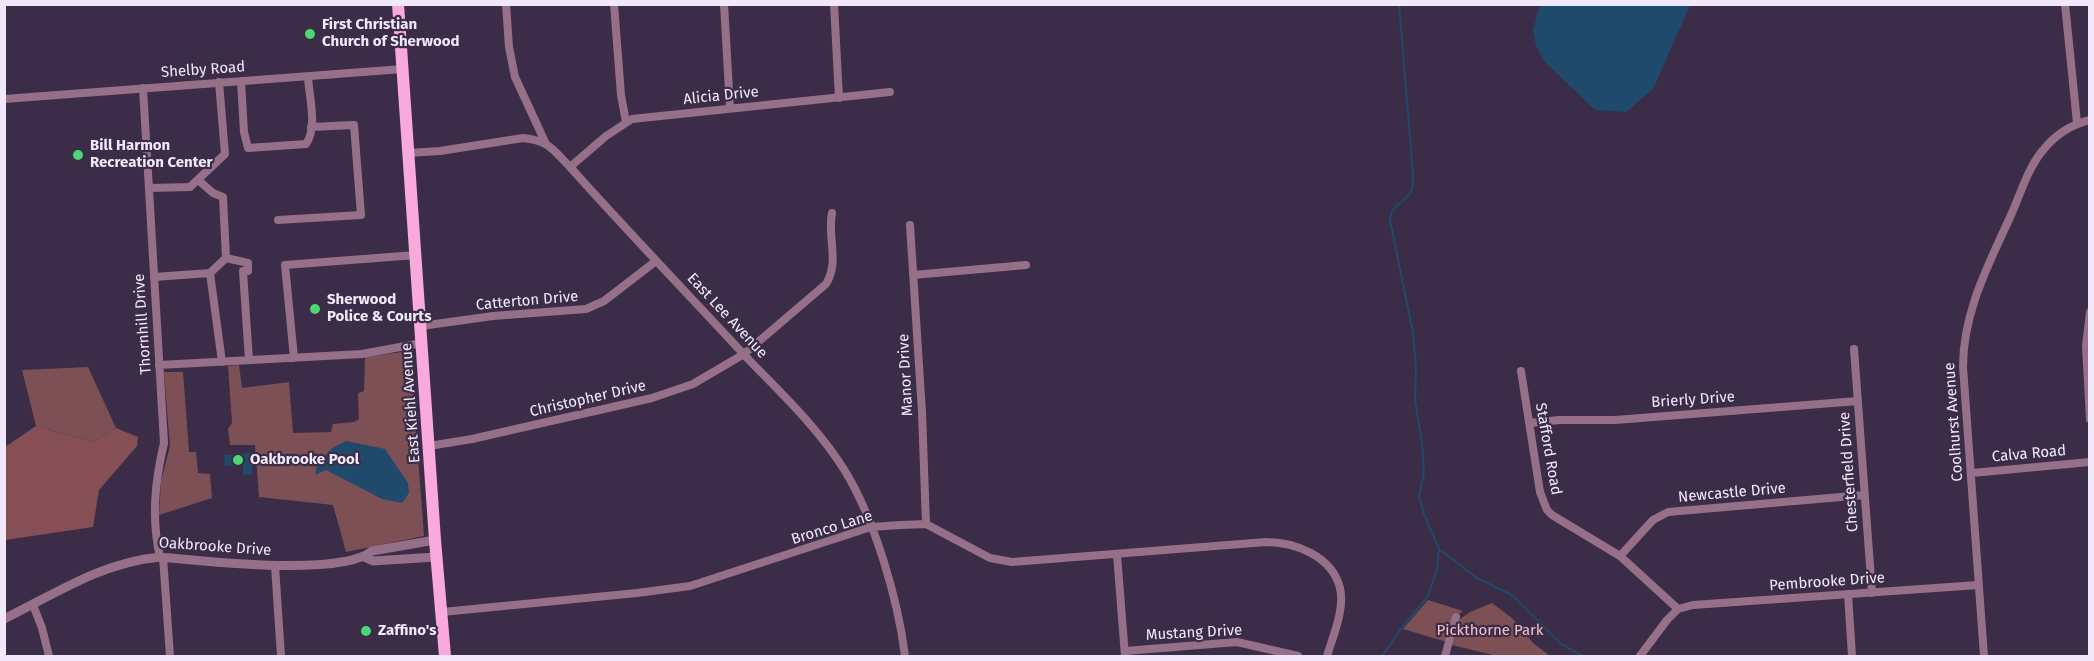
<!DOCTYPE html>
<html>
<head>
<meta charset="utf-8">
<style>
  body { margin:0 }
  #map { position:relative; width:2094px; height:661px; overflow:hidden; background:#3b2d47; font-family:"Fira Sans",sans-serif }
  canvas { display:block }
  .frame { position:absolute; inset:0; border:6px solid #f1e9f9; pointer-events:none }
</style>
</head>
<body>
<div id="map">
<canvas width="2094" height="661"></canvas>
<div class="frame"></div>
</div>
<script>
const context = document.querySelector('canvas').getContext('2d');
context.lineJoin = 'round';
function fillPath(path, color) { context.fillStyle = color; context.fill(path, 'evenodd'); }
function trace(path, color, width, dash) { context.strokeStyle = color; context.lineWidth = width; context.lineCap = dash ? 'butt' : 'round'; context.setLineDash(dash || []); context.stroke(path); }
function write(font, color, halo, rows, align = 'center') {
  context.font = font + ' "Fira Sans",sans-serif'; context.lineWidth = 4.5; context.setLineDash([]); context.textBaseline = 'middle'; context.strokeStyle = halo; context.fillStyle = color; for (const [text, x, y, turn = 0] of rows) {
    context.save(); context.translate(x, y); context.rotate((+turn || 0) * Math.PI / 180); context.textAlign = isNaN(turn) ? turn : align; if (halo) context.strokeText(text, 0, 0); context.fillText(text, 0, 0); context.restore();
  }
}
fillPath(new Path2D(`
  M410,351L424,536L346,552L333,505L259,497L255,445H230L228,429L232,423L228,366L239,365L242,388L289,382L293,433L331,432L333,424L354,422L359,419L358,393L364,391L365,357Z
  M88,367L116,428L93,442L36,426L22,370Z
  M164,372H183L189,452H196L198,473L210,474L212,498L159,515L161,481L170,446Z
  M1428,600L1463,611L1454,618L1447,642L1403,629Z
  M1492,603L1512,618L1533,643L1550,656H1497L1452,645L1460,619L1470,612Z`), '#7c5054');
fillPath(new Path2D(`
  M36,426L93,442L116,428L138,437L137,446L99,490L93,527L5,540V447Z`), '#854f55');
fillPath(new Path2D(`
  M1540,5V4L1690,5L1653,89L1626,112L1595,110L1545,62L1536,46L1533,30Z
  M346,441L385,449L408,483L409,493L402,503L382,499L326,470L315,475L318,461L325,456L332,448Z
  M252,453V475H243V465L225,466L224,455Z`), '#204a6b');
trace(new Path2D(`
  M1399,4L1413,174C1413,178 1413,184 1412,189C1408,203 1391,202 1390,220L1413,333L1416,368L1415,400L1422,443L1424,472L1419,496L1424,514L1439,549L1477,578L1512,595L1561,644L1583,656
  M1382,656L1400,630L1427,598L1437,570L1439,549`), '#204a6b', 2);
trace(new Path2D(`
  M506,4L509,47L515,77L545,142
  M614,4L621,95L626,122
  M724,4L730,108
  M834,4L839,98
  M2065,4L2077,123
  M241,81L244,132L248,148L306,144C318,127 309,97 308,77
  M143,88L164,443C155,481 151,518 160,557
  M4,99L403,69
  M408,153L440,151L523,138C550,141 552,149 570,167C629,233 690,296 750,361C783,395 820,430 845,471C875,520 898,600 905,656
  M570,167L606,136L632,119L890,92
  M198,180L213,193L223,197L226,258L248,263V271H243L249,360
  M149,188L190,187L225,154L219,82
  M278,220L361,215L354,125L311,127
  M910,225L922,412L926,524
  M210,273L222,362
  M913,275L1026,265
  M154,277L210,273L226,258
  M2090,312L2086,346L2090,419
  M421,326L493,316L586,309L604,301L656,261
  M1854,349L1872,593
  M294,358L285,265L416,255
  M159,365L362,354L422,343
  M1521,371L1540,492L1547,510L1552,515L1620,556L1678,609
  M1530,423L1559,420H1615L1858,401
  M429,446L472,439L652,398L693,384L744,354L826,284C840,261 827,238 832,213
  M1972,473L2090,462
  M1117,555L1125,656
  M1620,556L1653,520L1668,512L1864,495
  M163,557L170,656
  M275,566L281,656
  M1848,594L1852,656
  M33,605L42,628L49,656
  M442,612L637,593L690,586L871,527L901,525L926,524L990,558L1012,562L1266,542C1295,542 1332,556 1340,588C1345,609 1333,636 1327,656
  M1125,651L1237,642L1298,656
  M1445,656L1456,617
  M1640,656L1667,620L1678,609L1693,605L1978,585
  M1984,656L1963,367C1963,311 1989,264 2011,215C2021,193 2028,167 2044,149C2055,135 2072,124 2090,120`), '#967088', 8);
trace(new Path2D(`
  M364,557L373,561L436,557
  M4,619C57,593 100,563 160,557C202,561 341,577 372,551L435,540`), '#967088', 9);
trace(new Path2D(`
  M398,4L435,540L445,656`), '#f9a9dc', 12);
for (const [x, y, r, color] of [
  [310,34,6,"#4dd676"],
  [78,155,6,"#4dd676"],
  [315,309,6,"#4dd676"],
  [238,460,6,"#4dd676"],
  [366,631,6,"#4dd676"]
]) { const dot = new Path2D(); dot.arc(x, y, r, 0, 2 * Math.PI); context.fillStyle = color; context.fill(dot); trace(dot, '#3b2d47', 2); }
write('bold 15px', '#f1e9f9', '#3b2d47', [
  ["First Christian",322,25],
  ["Church of Sherwood",322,42],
  ["Bill Harmon",90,146],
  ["Recreation Center",90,163],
  ["Sherwood",327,300],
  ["Police & Courts",327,317],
  ["Oakbrooke Pool",250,460],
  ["Zaffino's",378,631]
], 'left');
write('15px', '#f1e9f9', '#3b2d47', [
  ["Shelby Road",203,70,-4],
  ["Alicia Drive",721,96,-6],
  ["Catterton Drive",527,301,-5],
  ["East Lee Avenue",727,316,47],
  ["Thornhill Drive",143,324,-94],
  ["Manor Drive",906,375,-93],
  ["Christopher Drive",588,399,-13],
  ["Brierly Drive",1693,400,-4],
  ["East Kiehl Avenue",411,403,-94],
  ["Coolhurst Avenue",1954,422,-94],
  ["Stafford Road",1548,449,80],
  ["Calva Road",2029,454,-5],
  ["Chesterfield Drive",1849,472,-94],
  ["Newcastle Drive",1732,493,-5],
  ["Bronco Lane",832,528,-17],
  ["Oakbrooke Drive",215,547,4],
  ["Pembrooke Drive",1827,582,-4],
  ["Mustang Drive",1194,633,-3]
]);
write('15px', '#f6c0c4', '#3b2d47', [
  ["Pickthorne Park",1490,631]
]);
</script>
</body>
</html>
